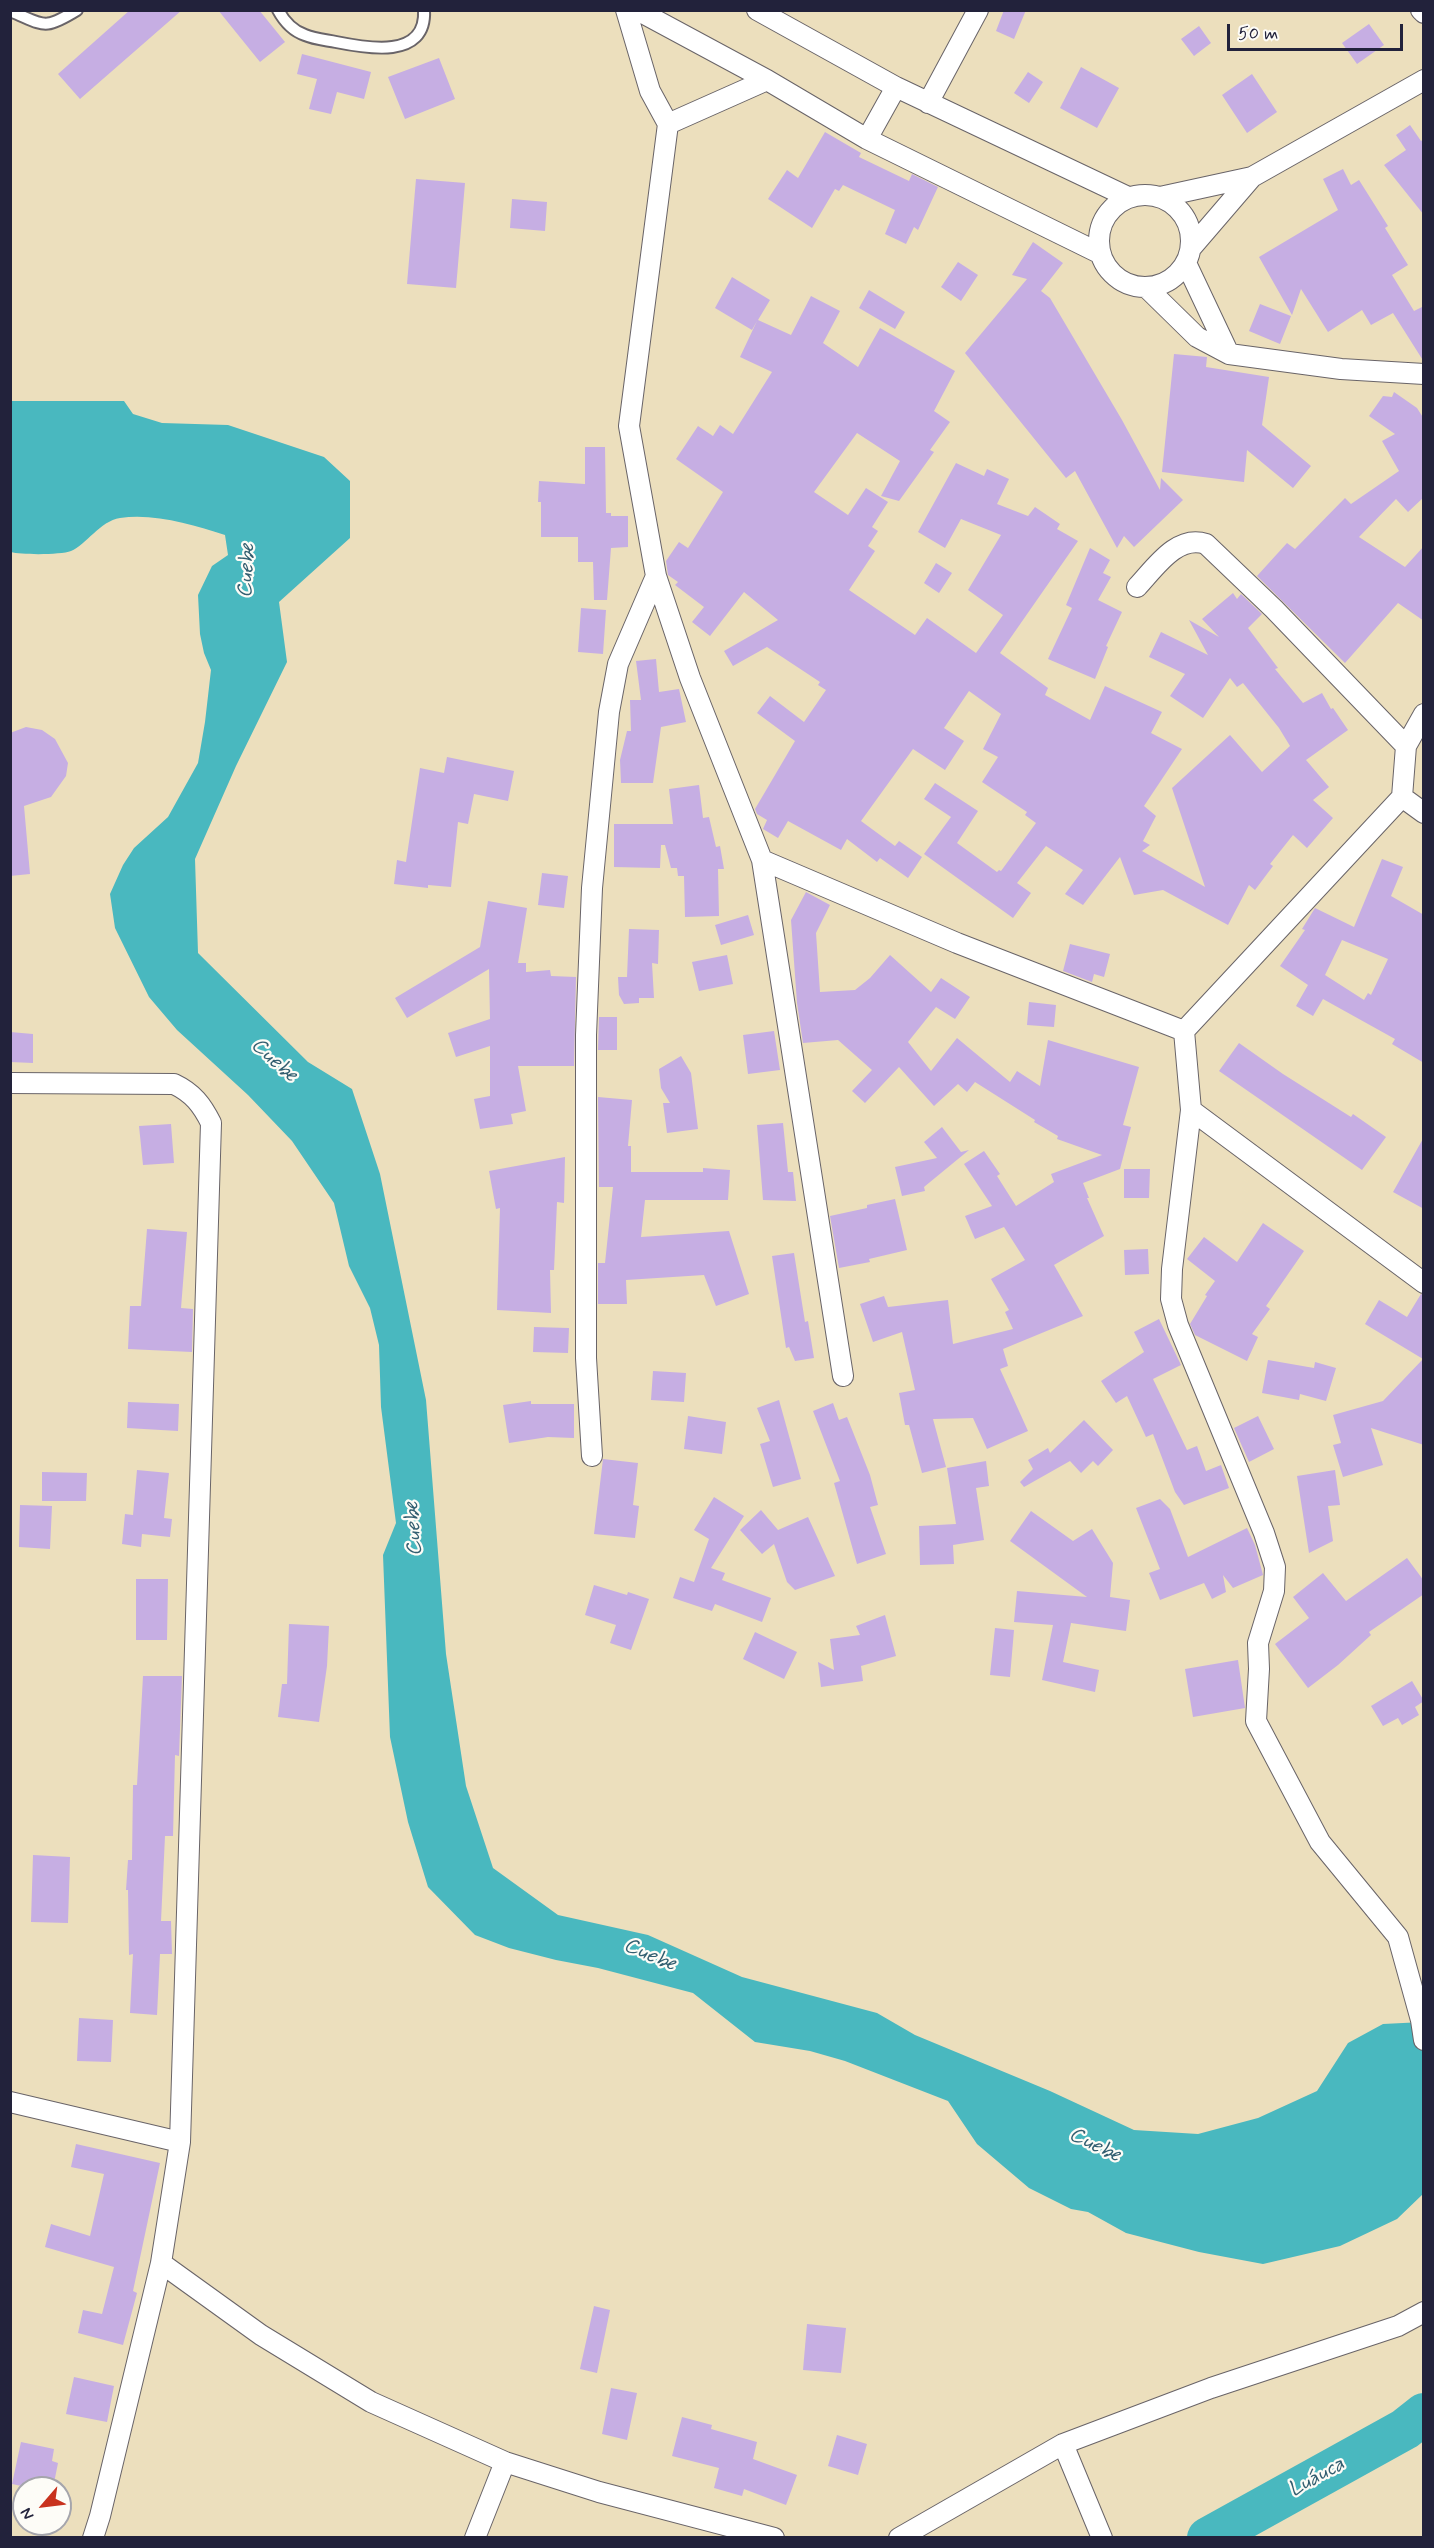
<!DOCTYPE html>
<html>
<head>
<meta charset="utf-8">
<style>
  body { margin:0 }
  #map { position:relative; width:1434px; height:2548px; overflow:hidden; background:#ecdfbd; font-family:Mynerve,sans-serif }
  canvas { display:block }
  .frame { position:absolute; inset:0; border:12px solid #22223b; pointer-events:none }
  .north { position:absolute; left:12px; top:2476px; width:60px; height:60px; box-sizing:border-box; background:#fdfcf7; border:2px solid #a5a5ac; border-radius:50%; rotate:242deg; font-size:16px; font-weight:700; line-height:24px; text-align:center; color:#22223b }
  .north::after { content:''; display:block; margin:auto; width:21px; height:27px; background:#c8321e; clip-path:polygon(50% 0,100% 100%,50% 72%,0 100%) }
  .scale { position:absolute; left:1227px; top:24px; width:176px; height:27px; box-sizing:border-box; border:3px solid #22223b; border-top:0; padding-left:8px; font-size:18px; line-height:21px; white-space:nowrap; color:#22223b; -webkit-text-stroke:4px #fdfcf7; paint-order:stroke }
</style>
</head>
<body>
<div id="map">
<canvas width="1434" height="2548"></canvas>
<div class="frame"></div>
<div class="north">N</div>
<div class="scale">50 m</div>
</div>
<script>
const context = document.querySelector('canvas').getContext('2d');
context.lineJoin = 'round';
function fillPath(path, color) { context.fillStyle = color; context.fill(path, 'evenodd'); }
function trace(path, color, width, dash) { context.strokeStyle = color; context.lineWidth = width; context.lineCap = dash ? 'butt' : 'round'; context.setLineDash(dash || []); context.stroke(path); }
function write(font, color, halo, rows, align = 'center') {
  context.font = font + ' Mynerve,sans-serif'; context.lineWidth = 4.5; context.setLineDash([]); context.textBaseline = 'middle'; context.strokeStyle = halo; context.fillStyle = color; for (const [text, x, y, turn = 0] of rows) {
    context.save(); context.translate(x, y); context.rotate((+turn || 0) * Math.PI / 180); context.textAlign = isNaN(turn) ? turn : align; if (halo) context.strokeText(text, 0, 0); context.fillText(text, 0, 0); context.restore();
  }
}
fillPath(new Path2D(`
  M11,401H124L133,414L162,423L228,425L324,457L350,481V538L279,602L287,662L236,766L195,859L198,953L308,1062L352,1089L380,1174L426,1400L446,1654L466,1786L493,1868L558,1915L648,1935L742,1977L877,2013L915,2035L1050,2091L1134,2130L1198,2134L1258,2118L1317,2091L1348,2043L1383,2024L1423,2022V2194L1397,2219L1340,2246L1263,2264L1199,2252L1126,2233L1088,2212L1071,2209L1029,2188L977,2144L948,2101L845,2061L810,2051L755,2042L693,1993L598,1968L556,1960L509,1948L475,1935L428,1887L408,1822L390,1737L383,1555L396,1523L381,1407L379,1345L370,1308L349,1266L334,1203L292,1141L248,1095L177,1030L149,997L115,928L110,894L123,865L134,848L168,817L198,763L205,722L211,670L204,653L200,634L198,595L212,566L228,555L225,535C193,525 155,513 120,518C100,521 86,545 71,551C61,555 21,555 11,552Z`), '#49b8bf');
trace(new Path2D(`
  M1208,2538L1405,2429L1424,2414`), '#49b8bf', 42);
fillPath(new Path2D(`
  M130,10H182L80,99L58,74Z
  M218,10H259L285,42L260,62Z
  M1004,10H1026L1014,39L996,31Z
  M1369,24L1384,45L1357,64L1342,43Z
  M1199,26L1211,43L1194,56L1181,39Z
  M302,54L371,72L364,99L337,92L331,114L309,109L317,79L297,74Z
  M439,58L455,99L405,119L388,77Z
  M1081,67L1119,88L1097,128L1060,108Z
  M1028,72L1043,82L1029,103L1014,93Z
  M1252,74L1277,112L1247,133L1222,95Z
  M1410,125L1421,141L1424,139V215L1384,165L1406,150L1396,135Z
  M825,132L861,153L859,157L909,181L912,174L938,187L918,230L914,227L906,244L885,234L895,210L843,185L839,191L835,189L812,228L768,199L787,170L798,178Z
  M1343,169L1351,185L1359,180L1388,226L1385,228L1408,265L1392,275L1414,311L1424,306V362L1393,313L1371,325L1362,310L1328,332L1301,289L1292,315L1259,257L1338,210L1323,179Z
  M416,179L465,183L456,288L407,284Z
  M512,199L547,202L545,231L510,228Z
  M1033,242L1063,263L1041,291L1050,298L1122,420L1160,490L1161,478L1183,500L1134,547L1124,536L1117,548L1075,471L1066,478L965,353L1027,279L1012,275Z
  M958,262L978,275L961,301L941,287Z
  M732,277L770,300L758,320L791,335L811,296L840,311L823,343L858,367L880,328L955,371L934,411L950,422L930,450L934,452L899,501L881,496L900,461L857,433L814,492L848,515L866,488L888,502L872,527L878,531L868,546L875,551L849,590L915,635L927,618L976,653L1003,615L968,590L1001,535L961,519L945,548L918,532L956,463L984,476L987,469L1009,479L997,504L1028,516L1035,507L1060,524L1057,529L1078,541L1000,653L1048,688L1045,695L1090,720L1105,686L1162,712L1151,733L1182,749L1144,806L1156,816L1143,841L1150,845L1142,851L1205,887L1172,788L1230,735L1262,772L1290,746L1279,728L1243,683L1237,687L1230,678L1203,718L1170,696L1185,674L1149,657L1161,632L1208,655L1189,620L1219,637L1202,619L1233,593L1237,599L1241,594L1262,614L1248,628L1278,668L1275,669L1303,703L1322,693L1331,709L1333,708L1348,730L1306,760L1329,787L1313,800L1333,818L1307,848L1293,835L1270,864L1273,866L1255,890L1249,885L1228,925L1163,890L1134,895L1120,857L1083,905L1065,894L1083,870L1046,846L1017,883L1031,893L1013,918L924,854L951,817L924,799L935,783L978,811L957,843L997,872L999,870L1001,871L1036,823L1025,815L1027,812L982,782L998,757L983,749L1001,714L969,691L944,728L964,741L945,770L913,749L861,821L895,846L899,841L922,857L908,878L880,858L877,862L847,839L841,850L788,821L778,838L763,829L767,820L757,814L755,809L795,741L757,713L770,696L804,722L826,690L818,685L820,682L767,647L733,666L724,651L778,620L744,592L710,636L692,622L704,607L675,585L678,582L668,575L666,561L679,542L688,548L723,492L676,459L698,426L713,436L720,425L733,434L772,372L740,357L757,321L752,330L715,308Z
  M869,290L905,312L895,329L859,308Z
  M1260,304L1291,316L1280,344L1249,331Z
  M1174,354L1207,357L1206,367L1269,377L1262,425L1311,466L1293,488L1247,450L1244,482L1162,472Z
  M1394,392L1417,408L1424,419V497L1408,512L1396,499L1359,537L1405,567L1424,546V621L1398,603L1345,663L1257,576L1287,543L1295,549L1345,498L1351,504L1399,471L1382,441L1395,434L1369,416L1383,396L1392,397Z
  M585,447H605L606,513H611V516H628V547L611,548L607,600H594L593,562H578V537H541V502H538L539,481L585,484Z
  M1090,548L1110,560L1103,573L1111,577L1098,600L1122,612L1106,646L1108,647L1095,679L1048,659L1072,608L1066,605Z
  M936,563L952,573L939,593L924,583Z
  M581,608L606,610L603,654L578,652Z
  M656,659L659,692L679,689L686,722L661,727L653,783H621L620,760L627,731H631L630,700H641L636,661Z
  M26,727L42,730L55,739L68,763L66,776L51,797L24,806L30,874L10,876V733Z
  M447,757L514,771L508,801L474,794L468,824L458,822L451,887L428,885V888L394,884L397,860L406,862L420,768L444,773Z
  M699,785L703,818L709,817L716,847L720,846L724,869H718L719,916L685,917L684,876H678L677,868H671L665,845H661L660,868L614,867V824H673L669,789Z
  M1382,859L1403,867L1391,896L1424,915V1063L1392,1044L1395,1039L1323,999L1313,1016L1296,1006L1308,985L1280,966L1305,930L1302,929L1315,908L1354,927ZM1342,940L1388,959L1371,995L1368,993L1364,1000L1325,975Z
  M542,873L568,876L564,908L538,905Z
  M806,892L830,905L816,933L820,992L855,990L870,978L890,955L931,992L941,978L970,997L955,1019L936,1007L908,1042L931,1071L957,1038L1010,1082L1017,1071L1040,1086L1048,1040L1139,1067L1123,1125L1131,1127L1120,1169L1083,1183L1089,1198H1087L1104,1236L1054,1265L1083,1316L1003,1349L1008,1366L1000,1369L1028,1431L987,1449L973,1418L933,1419L946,1467L922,1473L909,1425H905L899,1393L915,1390L902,1332L873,1342L860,1304L884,1296L888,1307L948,1300L953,1344L1013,1329L1005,1312L1009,1310L991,1279L1025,1260L1004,1227L975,1239L965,1216L992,1206L964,1164L984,1151L1000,1174L997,1176L1016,1206L1054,1182L1051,1174L1102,1155L1057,1139L1058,1136L1034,1122L1035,1120L975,1082L967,1092L958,1084L934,1106L899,1067L865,1103L852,1091L872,1070L838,1040L803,1043L797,1003L791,920Z
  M488,901L527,908L518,963H526V972L550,970L551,976L576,977L574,1066H518L526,1111L511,1114L513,1124L480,1129L474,1099L490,1096V1046L456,1057L448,1033L490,1019L489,969L407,1018L395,998L480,947Z
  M748,915L754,935L721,945L715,925Z
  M629,929L659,930L658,964L652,963L654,998H639V1003L624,1004L619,995L618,977H627Z
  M1070,944L1110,954L1104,977L1094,974L1092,982L1063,971Z
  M727,955L733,984L699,991L692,962Z
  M1029,1002L1056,1005L1054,1027L1027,1025Z
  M599,1017H617V1050H598Z
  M774,1031L780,1070L748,1074L743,1035Z
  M10,1032L33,1034V1063L10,1062Z
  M1239,1043L1283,1074L1351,1117L1353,1114L1386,1137L1362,1170L1219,1071Z
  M681,1056L691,1073L698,1129L667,1133L663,1103H670L661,1088L659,1069Z
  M598,1097L632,1100L628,1146H631V1172H703V1168L730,1170L728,1200H645L641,1237L729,1231L749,1294L716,1306L704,1275L626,1280L627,1304H598V1263H605L613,1187H599Z
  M783,1123L788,1172H793L796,1201L763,1200L757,1125Z
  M171,1124L174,1163L143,1165L139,1126Z
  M942,1127L961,1152L969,1150L924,1187L925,1191L902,1196L895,1167L937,1158L924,1142Z
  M1424,1137V1209L1393,1192Z
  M565,1157L564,1203L557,1202L554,1270H550L551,1313L497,1310L500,1208L496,1209L489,1171Z
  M1124,1169H1150L1149,1198H1124Z
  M895,1199L907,1250L869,1259L870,1262L839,1268L830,1216L867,1208V1205Z
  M1263,1223L1304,1251L1266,1306L1270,1309L1252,1334L1258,1337L1247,1361L1195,1335L1190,1324L1207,1296L1205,1295L1215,1281L1187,1259L1204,1237L1237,1262Z
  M147,1229L187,1232L181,1308L193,1309L192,1352L128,1349L130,1306H141Z
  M1148,1249L1149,1274L1125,1275L1124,1250Z
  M794,1253L805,1322L808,1321L814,1358L795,1361L789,1347L786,1348L772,1256Z
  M1421,1294L1424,1295V1445L1371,1428L1383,1465L1343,1477L1333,1445L1341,1443L1333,1415L1383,1401L1423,1359L1365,1324L1379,1300L1407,1317Z
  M1159,1319L1181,1365L1153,1379L1187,1450L1197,1446L1206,1471L1221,1465L1229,1488L1184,1505L1175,1492L1153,1434L1146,1437L1127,1396L1116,1403L1101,1381L1144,1352L1134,1332Z
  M534,1327L569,1328L568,1353L533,1352Z
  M1268,1360L1314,1368L1315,1362L1336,1368L1326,1401L1300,1394L1299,1400L1262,1393Z
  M653,1371L686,1373L684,1402L651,1400Z
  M779,1400L801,1479L773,1487L760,1444L770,1441L757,1408Z
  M531,1401V1404H574V1438L548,1437L509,1443L503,1405Z
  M128,1402L179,1404L178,1431L127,1428Z
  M833,1403L839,1420L847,1417L870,1475L878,1505L870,1507L886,1554L857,1564L834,1483L840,1481L813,1411Z
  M688,1416L726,1422L722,1454L684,1449Z
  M1258,1416L1274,1449L1249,1462L1234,1428Z
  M1084,1420L1113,1450L1098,1466L1093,1461L1081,1473L1070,1461L1024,1487L1020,1482L1033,1469L1028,1460L1048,1448L1050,1453Z
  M603,1459L638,1463L633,1505L639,1506L635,1538L594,1534Z
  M986,1461L989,1486L976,1488L984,1540L953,1545L954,1564L920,1565L919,1526L956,1524L947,1468Z
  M137,1470L169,1473L164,1518L172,1519L170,1537L142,1534L141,1547L122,1544L125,1514L133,1515Z
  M1335,1470L1340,1505L1328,1506L1333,1541L1309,1553L1297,1476Z
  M42,1472L87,1473L86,1501H42Z
  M714,1497L744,1516L711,1568L725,1573L722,1580L771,1598L762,1622L715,1604L712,1611L673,1598L680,1577L694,1582L709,1539L694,1530Z
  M1160,1499L1170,1509L1188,1557L1247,1528L1255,1545L1263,1575L1233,1588L1223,1575L1226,1592L1212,1599L1204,1583L1160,1600L1149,1573L1160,1569L1136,1508Z
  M20,1505L52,1506L50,1549L19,1547Z
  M761,1510L778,1530L808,1517L835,1576L795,1590L787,1582L774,1544L762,1554L740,1530Z
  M1031,1511L1073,1541L1092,1529L1113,1563L1110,1597L1130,1600L1126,1631L1071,1623L1063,1662L1099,1670L1095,1692L1042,1680L1053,1625L1014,1622L1017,1591L1087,1597L1010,1541Z
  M1407,1558L1424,1581V1594L1369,1632L1371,1635L1338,1665L1308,1688L1275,1644L1309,1618L1293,1597L1323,1573L1346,1601Z
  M136,1579H168L167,1640H136Z
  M594,1585L627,1595L628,1592L649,1599L631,1650L610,1643L616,1625L585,1615Z
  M885,1615L896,1656L861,1666L863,1681L821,1687L818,1662L834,1670L830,1639L860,1635L856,1626Z
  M289,1624L329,1626L327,1666L319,1722L278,1717L282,1684H287Z
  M995,1628L1014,1630L1010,1677L990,1675Z
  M755,1632L797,1652L784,1679L743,1659Z
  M1238,1660L1245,1708L1193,1717L1185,1669Z
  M143,1676H182L179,1756L175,1755L173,1836H165L161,1921H171L172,1954H160L157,2015L130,2013L133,1954L129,1955L128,1890H126L128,1860H132L133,1785H137Z
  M1412,1681L1424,1701L1415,1707L1419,1715L1402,1725L1398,1718L1383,1726L1371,1706Z
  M33,1855L70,1857L68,1923L31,1922Z
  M79,2018L113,2020L111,2062L77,2061Z
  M76,2144L160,2163L133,2291L137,2293L123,2345L78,2333L83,2310L102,2314L114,2267L45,2247L51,2224L90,2236L104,2174L71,2167Z
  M594,2306L610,2310L597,2373L580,2369Z
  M807,2324L846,2328L841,2373L803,2370Z
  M74,2377L114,2386L107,2422L66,2414Z
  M611,2388L637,2393L627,2440L602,2434Z
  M682,2417L712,2425L711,2429L757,2442L753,2459L797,2475L786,2505L744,2489L742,2496L714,2488L719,2468L672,2456Z
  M837,2435L867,2444L858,2475L828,2466Z
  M21,2442L54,2449L52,2461L58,2463L53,2488H31L12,2484Z`), '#c6aee3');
const lane = new Path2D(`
  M278,10C284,21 293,31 305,35C314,39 326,40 336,42C366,48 427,60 424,10
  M10,11C45,25 43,31 77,10`);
const street = new Path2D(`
  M626,10L650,91L668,124L629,426L656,576L690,678L762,860L957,943L1184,1031
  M637,10L767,80L867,139L1099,253
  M757,10L896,87L1128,197
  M1421,10L1424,13
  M928,103L978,10
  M668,124L767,80
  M867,139L896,87
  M1099 241a46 46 0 1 1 92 0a46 46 0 1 1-92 0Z
  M1160,197L1252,177L1424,80
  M1191,248L1252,177
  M1186,263L1229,354
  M1147,288L1197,337L1229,354L1341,369L1424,374
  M1137,587C1155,568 1177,534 1206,544L1274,609L1406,746
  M1424,714L1406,746L1402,797L1184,1031L1191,1110L1172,1269L1171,1299L1178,1325L1264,1533L1275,1567L1274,1591L1258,1643L1259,1669L1256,1721L1320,1842L1398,1937L1421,2020L1424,2040
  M1402,797L1424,813
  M762,860L843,1376
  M10,1083L174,1084C193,1093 202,1105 211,1123L180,2142L161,2263L100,2516L93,2538
  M1191,1110L1424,1283
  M592,1456L586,1358V1035L592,888L609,712L618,664L656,576
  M10,2102L180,2142
  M161,2263L261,2335L371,2402L505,2462L599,2492L774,2538
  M1063,2444L1102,2538
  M475,2538L505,2462
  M899,2538L1063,2444L1211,2388L1398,2326L1424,2312`);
trace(lane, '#696468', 14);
trace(street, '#696468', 22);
trace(lane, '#fff', 10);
trace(street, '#fff', 20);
write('italic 21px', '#325e70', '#fdfcf7', [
  ["Cuebe",248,571,-86],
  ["Cuebe",273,1061,43],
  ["Cuebe",415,1529,-93],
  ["Cuebe",649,1956,24],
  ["Cuebe",1094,2146,27],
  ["Luáuca",1317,2478,-29]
]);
</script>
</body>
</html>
